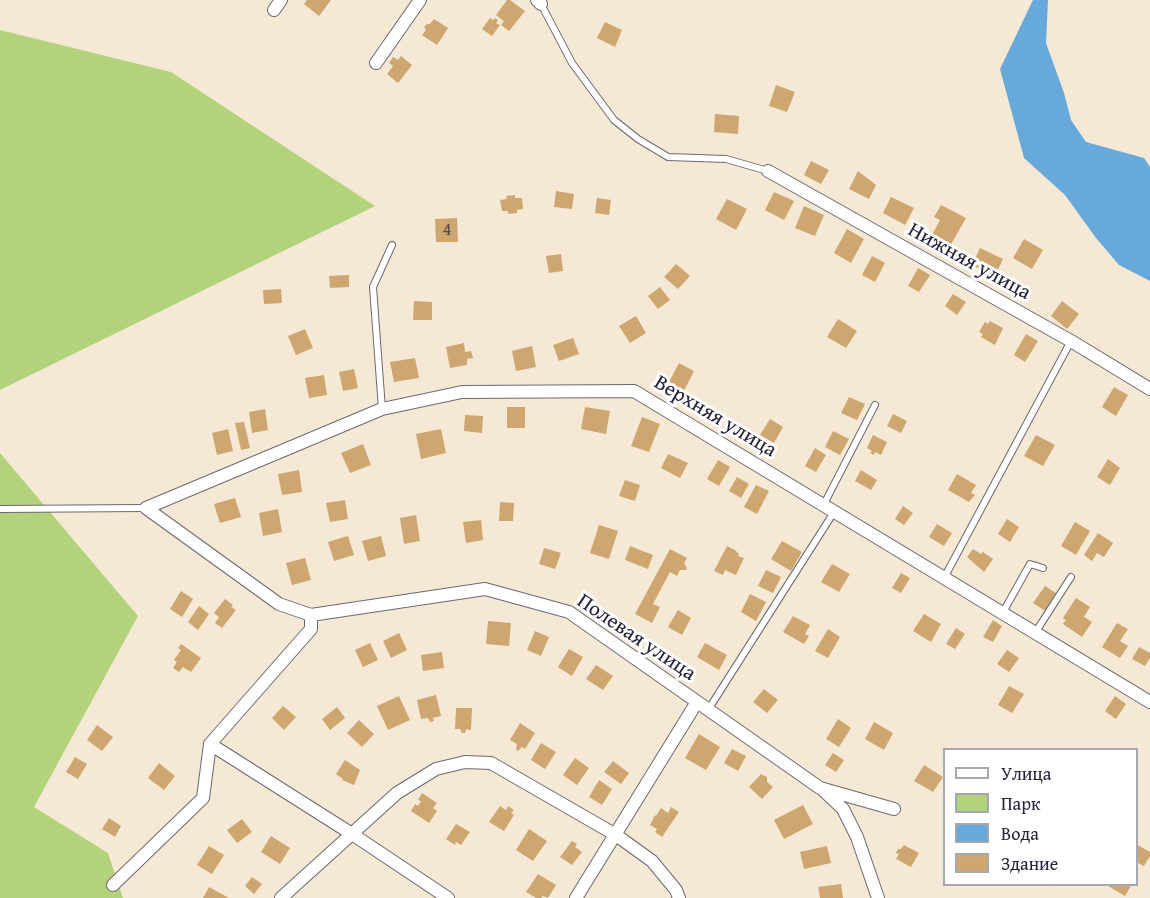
<!DOCTYPE html>
<html>
<head>
<meta charset="utf-8">
<style>
  body { margin:0 }
  #map { position:relative; width:1150px; height:898px; overflow:hidden; background:#f5e9d5; font-family:"Gentium Book Plus",serif }
  canvas { display:block }
  .legend { position:absolute; left:943px; top:748px; width:195px; height:138px; box-sizing:border-box; background:#fff; border:2px solid #a7a7b1; margin:0; padding:8px 10px; list-style:none; font-size:18px; color:#22223b }
  .legend li { display:flex; align-items:center; gap:12px; height:30px }
  .legend b { width:30px; border:2px solid #a7a7b1 }
</style>
</head>
<body>
<div id="map">
<canvas width="1150" height="898"></canvas>
<ul class="legend">
<li><b style="height:8px;background:#fff"></b>Улица</li>
<li><b style="height:16px;background:#b2d37b"></b>Парк</li>
<li><b style="height:16px;background:#67a9db"></b>Вода</li>
<li><b style="height:16px;background:#cea670"></b>Здание</li>
</ul>
</div>
<script>
const context = document.querySelector('canvas').getContext('2d');
context.lineJoin = 'round';
function fillPath(path, color) { context.fillStyle = color; context.fill(path, 'evenodd'); }
function trace(path, color, width, dash) { context.strokeStyle = color; context.lineWidth = width; context.lineCap = dash ? 'butt' : 'round'; context.setLineDash(dash || []); context.stroke(path); }
function write(font, color, halo, rows, align = 'center') {
  context.font = font + ' "Gentium Book Plus",serif'; context.lineWidth = 6; context.setLineDash([]); context.textBaseline = 'middle'; context.strokeStyle = halo; context.fillStyle = color; for (const [text, x, y, turn = 0] of rows) {
    context.save(); context.translate(x, y); context.rotate((+turn || 0) * Math.PI / 180); context.textAlign = isNaN(turn) ? turn : align; if (halo) context.strokeText(text, 0, 0); context.fillText(text, 0, 0); context.restore();
  }
}
fillPath(new Path2D(`
  M0,30L171,72L375,206L0,390Z
  M0,453L138,616L34,807L108,853L123,898H0Z`), '#b2d37b');
fillPath(new Path2D(`
  M1033,0H1048L1046,43L1064,93L1071,120L1086,142L1144,158L1150,167V281L1119,265L1096,238L1065,195L1024,158L1000,69Z`), '#67a9db');
fillPath(new Path2D(`
  M307,0H331L319,16L304,4Z
  M507,0H510L525,11L509,31L501,25L504,21L496,15Z
  M490,18L493,20L495,18L498,20L496,23L500,25L492,36L482,29Z
  M434,19L448,28L437,45L422,35L426,30L424,27L427,24H430Z
  M605,22L622,30L615,47L597,38Z
  M401,56L412,65L398,83L387,74L393,66L389,63L393,57L398,60Z
  M776,85L795,92L787,112L769,106Z
  M715,114L739,116L738,134L714,132Z
  M811,161L829,170L821,184L804,175Z
  M858,171L876,185L869,199L849,189Z
  M556,191L574,194L572,209L554,207Z
  M774,192L794,201L784,220L765,210Z
  M515,195V198H522L523,209L517,210V213L508,214V211H502L500,200L507,199L506,196Z
  M891,197L914,208L905,225L883,213Z
  M597,198L611,200L609,215L595,213Z
  M727,199L747,209L736,230L716,219Z
  M941,205L966,218L949,248L931,237L940,220L934,217Z
  M804,206L824,215L815,236L795,228Z
  M457,218L458,242H436L435,219Z
  M847,229L864,239L851,263L834,253Z
  M1024,239L1043,250L1032,269L1013,258Z
  M980,248L1003,259L995,276L972,265Z
  M561,254L563,271L549,273L546,256Z
  M872,256L885,263L875,282L862,275Z
  M676,264L690,276L678,289L664,277Z
  M918,268L930,275L919,292L908,286Z
  M349,275V287L330,288L329,276Z
  M660,287L670,300L658,309L648,296Z
  M281,289L282,303L264,304L263,290Z
  M953,294L966,302L957,315L945,306Z
  M414,301L432,302V320H413Z
  M1062,301L1079,314L1067,329L1051,316Z
  M636,316L646,333L630,343L619,326Z
  M838,319L857,331L846,348L827,337Z
  M990,321L1003,328L995,345L981,337L983,334L979,332L985,322L988,324Z
  M305,329L313,348L296,355L288,336Z
  M1026,334L1038,341L1025,362L1014,355Z
  M573,338L579,354L559,361L553,345Z
  M464,343L465,352L471,351L473,358L467,359V365L450,368L446,347Z
  M532,346L536,367L516,371L512,351Z
  M415,358L419,378L394,382L390,362Z
  M679,363L694,371L684,391L669,382Z
  M354,369L358,388L343,391L339,372Z
  M324,375L327,395L309,398L305,378Z
  M1114,387L1128,395L1116,416L1102,407Z
  M849,397L865,404L857,420L841,413Z
  M507,407H525V428H507Z
  M585,407L610,411L606,434L581,429Z
  M265,409L268,430L252,433L249,412Z
  M893,414L907,421L901,433L887,426Z
  M465,415L483,416L482,433L464,431Z
  M642,417L660,424L649,452L631,446Z
  M770,419L783,427L774,443L760,435Z
  M244,422L250,448L241,450L235,423Z
  M228,429L233,451L217,455L212,433Z
  M441,429L446,453L421,459L416,434Z
  M833,431L849,439L840,455L825,447Z
  M873,435L887,442L881,455L875,452L874,455L870,453L872,451L867,448Z
  M1036,435L1055,445L1043,466L1024,456Z
  M363,444L371,465L350,473L341,453Z
  M815,448L826,455L816,472L805,466Z
  M668,454L688,463L680,478L661,468Z
  M1108,459L1120,468L1110,485L1097,477Z
  M718,460L730,467L719,486L707,479Z
  M299,470L302,492L282,495L278,474Z
  M861,470L877,480L871,490L855,481Z
  M957,474L976,485L971,493L975,495L969,502L948,490Z
  M737,477L749,484L741,498L729,491Z
  M625,480L640,485L635,501L619,496Z
  M756,485L769,491L757,514L744,507Z
  M235,498L241,517L220,523L214,504Z
  M345,500L348,519L330,522L326,503Z
  M500,502L514,503L513,521H499Z
  M903,506L913,513L904,525L895,519Z
  M278,509L282,532L263,536L259,513Z
  M416,515L420,541L404,544L400,518Z
  M1007,519L1019,527L1010,542L998,534Z
  M481,520L483,540L466,543L463,522Z
  M1075,522L1090,531L1076,555L1061,546Z
  M937,524L952,533L944,546L929,537Z
  M599,525L618,531L609,559L590,553Z
  M1098,533L1113,543L1104,557L1097,553L1092,561L1084,555Z
  M348,536L354,555L334,561L328,542Z
  M381,536L386,556L368,561L362,541Z
  M782,541L802,552L791,571L771,559Z
  M630,546L653,555L648,569L625,560Z
  M727,546L735,550L739,554L738,556L744,558L736,575L725,570L723,575L714,571Z
  M544,548L561,553L555,569L539,564Z
  M670,549L687,558L684,563L687,568L686,570H680L677,576L670,572L653,604L660,607L652,623L635,614Z
  M973,549L981,554L983,552L993,559L984,572L967,557Z
  M305,558L311,580L292,585L286,563Z
  M832,564L850,574L839,592L821,582Z
  M766,570L781,577L773,593L758,586Z
  M901,573L910,578L901,593L892,588Z
  M1045,586L1056,593L1045,611L1033,603Z
  M181,591L193,599L182,617L170,609Z
  M750,594L766,602L756,621L741,612Z
  M1076,598L1090,607L1084,617L1092,622L1082,637L1063,624L1066,620L1063,618Z
  M225,599L233,605L231,607L236,610L222,628L215,623L219,617L214,613Z
  M199,606L209,614L198,630L188,622Z
  M678,610L691,618L682,635L668,627Z
  M924,614L941,624L931,642L913,631Z
  M793,616L810,625L805,634L809,636L804,644L783,632Z
  M993,620L1002,626L993,642L983,637Z
  M488,621L511,623L509,646L486,644Z
  M1117,623L1128,629L1120,641L1128,646L1120,658L1102,647Z
  M956,628L965,634L955,649L946,644Z
  M828,629L840,637L828,658L815,651Z
  M535,631L549,637L541,656L527,650Z
  M399,633L407,650L391,658L383,641Z
  M370,643L378,660L363,667L355,650Z
  M705,643L727,655L719,670L697,657Z
  M181,644L201,658L191,672L183,667L179,672L173,668L177,662L174,660L181,650L178,648Z
  M1139,647L1150,653V658L1145,666L1132,659Z
  M569,649L583,657L572,676L558,667Z
  M1007,650L1019,658L1009,672L997,664Z
  M442,652L444,668L423,671L421,655Z
  M596,665L613,676L603,690L586,679Z
  M1009,686L1024,694L1012,713L998,705Z
  M764,689L778,700L767,713L753,702Z
  M436,695L441,716L433,718L434,721L430,722L428,718L421,719L417,700Z
  M399,696L410,720L388,730L377,706Z
  M1115,696L1126,704L1116,719L1105,711Z
  M283,706L296,717L284,730L272,718Z
  M337,707L345,718L330,730L322,719Z
  M456,708H472L471,730L466,729L465,733H462L460,729H455Z
  M838,719L851,728L839,747L826,739Z
  M359,720L374,734L362,747L347,733Z
  M874,722L893,733L884,750L865,739Z
  M520,723L535,733L525,749L522,747L518,751L516,749L517,744L510,740Z
  M97,725L113,737L102,751L87,740Z
  M699,734L720,747L706,770L685,758Z
  M541,743L556,752L545,769L531,760Z
  M732,749L746,756L738,771L724,763Z
  M833,753L844,760L836,772L825,765Z
  M75,757L87,764L78,779L66,772Z
  M575,758L589,768L577,785L563,775Z
  M345,760L360,770L354,785L342,780L343,779L336,774Z
  M613,761L629,773L621,784L604,772Z
  M159,763L175,776L164,790L148,778Z
  M924,765L943,777L933,792L914,781Z
  M761,774L767,777V782L773,787L762,799L749,787Z
  M599,780L612,789L602,805L589,797Z
  M422,793L437,803L433,808L437,811L429,823L411,811L415,804L418,806L421,801L418,800Z
  M803,805L813,824L784,839L774,820Z
  M500,806L506,810L508,806L514,810L511,813L514,815L504,831L489,822Z
  M671,807L679,812L662,837L655,832L657,829L650,825L655,815L656,816L661,808L668,813Z
  M109,818L121,826L115,837L102,829Z
  M242,819L252,832L237,843L227,830Z
  M456,824L470,832L461,845L456,842L455,845L446,839Z
  M529,829L547,841L533,861L516,850Z
  M271,836L290,848L280,864L261,852Z
  M572,841L577,844L575,847L582,852L572,865L560,857Z
  M1136,844L1150,852V856L1144,866L1136,862Z
  M904,845L919,853L911,867L896,859L899,854L896,853L898,849H901Z
  M209,846L224,855L212,874L197,865Z
  M827,846L831,863L804,869L800,852Z
  M538,874L556,885L548,898L543,896L541,898H536L526,892Z
  M252,877L262,884L254,894L245,886Z
  M841,884L843,898H820L818,887Z
  M1105,884H1132L1125,896Z
  M209,887L229,898H203Z`), '#cea670');
const lane = new Path2D(`
  M541,4L572,63L614,120L638,139L668,157L726,159L768,171
  M382,409L373,287L392,245
  M823,506L875,405
  M0,509L146,508
  M944,578L1071,341
  M1002,614L1030,564L1043,568
  M1035,633L1071,577
  M708,710L834,512`);
const street = new Path2D(`
  M537,0L541,4
  M274,10L281,0
  M376,63L420,0
  M768,171L1071,341L1150,389
  M146,508L382,409L462,392L634,391L1150,702
  M146,508L279,604L311,615L485,589L569,612L820,788L894,809
  M210,744L352,834L448,898
  M210,744L311,629V615
  M822,789L843,809L857,837L878,898
  M113,885L203,798L210,744
  M281,898L397,793L436,769L465,762L491,763L616,835L652,861L676,890L679,898
  M576,898L697,702`);
trace(lane, '#6c6871', 8);
trace(street, '#6c6871', 14);
trace(lane, '#fff', 6);
trace(street, '#fff', 12);
write('18px', '#4d4348', null, [
  ["4",447,230]
]);
write('21px', '#22223b', '#fff', [
  ["Нижняя улица",969,262,29],
  ["Верхняя улица",715,417,31],
  ["Полевая улица",636,638,34]
]);
</script>
</body>
</html>
